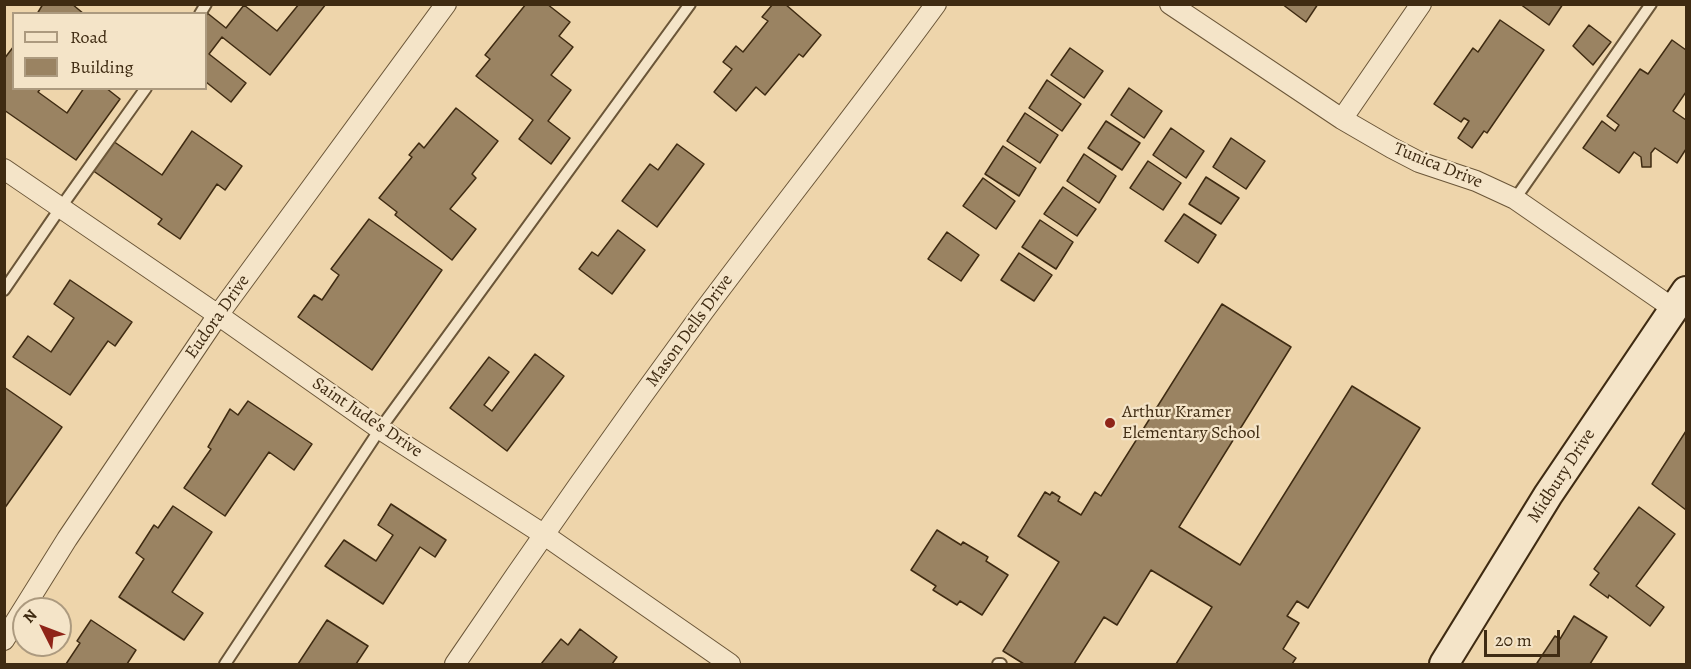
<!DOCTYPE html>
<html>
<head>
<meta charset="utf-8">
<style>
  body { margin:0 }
  #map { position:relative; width:1691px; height:669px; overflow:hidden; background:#eed5ab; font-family:Alegreya,serif }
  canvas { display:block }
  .frame { position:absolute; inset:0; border:6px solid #3f2b12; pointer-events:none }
  .legend { position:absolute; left:12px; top:12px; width:195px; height:78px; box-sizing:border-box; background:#f4e4c8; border:2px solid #ac9a7f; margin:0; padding:8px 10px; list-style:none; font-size:18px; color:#3f2b12 }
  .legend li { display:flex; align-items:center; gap:12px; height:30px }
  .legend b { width:30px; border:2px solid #ac9a7f }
  .north { position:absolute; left:12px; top:597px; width:60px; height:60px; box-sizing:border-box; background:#f4e4c8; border:2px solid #ac9a7f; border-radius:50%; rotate:312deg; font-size:16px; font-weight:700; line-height:24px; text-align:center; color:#3f2b12 }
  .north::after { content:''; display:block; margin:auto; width:21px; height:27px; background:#8f2418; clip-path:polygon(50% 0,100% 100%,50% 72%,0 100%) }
  .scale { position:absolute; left:1484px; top:630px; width:76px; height:27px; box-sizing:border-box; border:3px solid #3f2b12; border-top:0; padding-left:8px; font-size:18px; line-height:21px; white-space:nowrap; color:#3f2b12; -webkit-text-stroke:4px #f4e4c8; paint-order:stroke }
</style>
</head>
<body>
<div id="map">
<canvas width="1691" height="669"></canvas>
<div class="frame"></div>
<ul class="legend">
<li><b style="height:8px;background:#f4e4c8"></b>Road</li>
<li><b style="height:16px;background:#9a8362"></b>Building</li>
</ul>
<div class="north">N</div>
<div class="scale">20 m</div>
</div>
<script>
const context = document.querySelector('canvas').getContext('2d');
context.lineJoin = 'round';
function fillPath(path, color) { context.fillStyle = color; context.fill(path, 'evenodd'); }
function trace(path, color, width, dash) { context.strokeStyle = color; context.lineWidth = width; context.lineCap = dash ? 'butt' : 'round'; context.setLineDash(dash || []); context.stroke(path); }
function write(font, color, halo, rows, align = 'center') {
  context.font = font + ' Alegreya,serif'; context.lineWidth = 4.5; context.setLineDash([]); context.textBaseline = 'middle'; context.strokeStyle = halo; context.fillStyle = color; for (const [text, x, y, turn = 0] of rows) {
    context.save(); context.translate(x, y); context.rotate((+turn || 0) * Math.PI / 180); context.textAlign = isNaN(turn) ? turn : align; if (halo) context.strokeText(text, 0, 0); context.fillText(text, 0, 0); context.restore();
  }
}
const building = new Path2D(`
  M43,4H72L84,14H37Z
  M299,4H326L270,75L222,37L209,54L246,83L231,102L206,82V12L226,28L244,5L277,31Z
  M526,4H547L570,22L559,36L573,47L551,75L571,90L548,121L570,138L551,164L519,139L533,120L476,76L490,59L485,55Z
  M773,4H785L821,35L803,57L799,54L765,95L756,87L736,111L714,92L732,69L723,62L736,46L743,52L768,21L762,17Z
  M1282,4H1318L1306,22Z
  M1520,4H1563L1549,25Z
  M1500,20L1544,50L1487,133L1484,131L1472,148L1458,138L1469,121L1464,118L1461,122L1434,104L1473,48L1478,52Z
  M1589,25L1611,42L1593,65L1573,46Z
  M1672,40L1686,50V92L1673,111L1686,120V149L1677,163L1655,148L1651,153V167H1642L1641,157L1634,152L1619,173L1583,148L1602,121L1615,131L1619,125L1607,116L1640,69L1648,74Z
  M14,46V88H41L38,92L67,113L84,88H106L120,99L76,160L4,110V59Z
  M1070,48L1103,71L1084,98L1051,75Z
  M1047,80L1081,104L1062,131L1029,108Z
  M1129,88L1162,111L1144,138L1111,115Z
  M456,108L498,141L472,174L476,178L450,209L476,229L452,260L395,215L397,212L379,198L412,157L409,155L419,143L424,148Z
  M1025,113L1058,135L1040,163L1007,141Z
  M1106,121L1140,143L1122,170L1088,148Z
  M1171,128L1204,151L1186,178L1153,155Z
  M192,131L242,166L225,190L217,184L180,239L158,224L162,219L92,170L113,141L162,175Z
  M1231,138L1265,161L1246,189L1213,167Z
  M677,144L704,164L657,227L622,201L650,164L658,170Z
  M1003,146L1036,168L1019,196L985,174Z
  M1084,154L1116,176L1099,203L1067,181Z
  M1148,161L1181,183L1163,210L1130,188Z
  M1206,177L1239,198L1221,224L1189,204Z
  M983,178L1015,201L996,229L963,206Z
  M1063,187L1096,209L1077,236L1044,214Z
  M1184,214L1216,235L1198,263L1165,241Z
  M369,219L442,270L372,370L298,317L314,295L322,300L339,275L331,269Z
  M1040,220L1073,242L1056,269L1022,247Z
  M618,230L645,250L612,294L579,269L592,252L598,256Z
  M947,232L979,255L961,281L928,259Z
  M1019,253L1052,275L1034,301L1001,280Z
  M70,280L132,322L115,346L108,341L70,395L13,357L28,336L51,352L74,318L54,304Z
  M1222,304L1291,347L1179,527L1240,565L1352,386L1420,428L1308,608L1297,601L1287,616L1299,623L1283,649L1296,658L1292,664H1176L1212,607L1151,570L1117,625L1104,617L1074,664H1024L1003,651L1059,562L1018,536L1045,492L1050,495L1052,492L1060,497L1058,501L1081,515L1095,492L1101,496Z
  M535,354L564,376L507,451L450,408L489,357L509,372L484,405L492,411Z
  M4,387L62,427L4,509Z
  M248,401L312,444L294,470L269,452L225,516L184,488L211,449L208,447L230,409L238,415Z
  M1686,431V510L1652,484Z
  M391,504L446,540L435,557L420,547L383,604L325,566L344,540L376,561L393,535L378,525Z
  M173,506L212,532L172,592L203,613L184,640L119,597L144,559L136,553L154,525L158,528Z
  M1639,507L1675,534L1636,586L1664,607L1650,626L1609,595L1608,598L1590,585L1599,573L1594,569Z
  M937,530L961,545L963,542L988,557L986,561L1008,575L982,615L960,601L957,605L933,590L936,586L911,570Z
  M1574,616L1607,637L1590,664H1540L1537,663L1555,636L1560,639Z
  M91,620L136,650L127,664H66L80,643L77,641Z
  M327,620L368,646L356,664H298Z
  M580,629L617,657L612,664H541L561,639L568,645Z`);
fillPath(building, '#9a8362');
trace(building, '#3f2b12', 1.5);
const lane = new Path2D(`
  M200,14L206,4
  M1515,199L1651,4
  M4,290L61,207L146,88
  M225,664L380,429L690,4
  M998,664H1001`);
const street = new Path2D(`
  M1170,4L1342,119L1392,148L1419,162L1476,181L1515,199L1674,309
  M1342,119L1421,4
  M4,169L218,315L380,429L543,534L730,664
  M4,640L67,539L218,315L446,4
  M455,664C535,546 618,428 703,312C780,209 860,108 936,4`);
const secondary = new Path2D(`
  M1444,664L1548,495L1686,291`);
trace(lane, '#6b5638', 14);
trace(street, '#6b5638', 22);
trace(secondary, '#3f2b12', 32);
trace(lane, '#f4e4c8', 10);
trace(street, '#f4e4c8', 20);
trace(secondary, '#f4e4c8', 28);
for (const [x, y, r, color] of [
  [1110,423,6,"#8f2418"]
]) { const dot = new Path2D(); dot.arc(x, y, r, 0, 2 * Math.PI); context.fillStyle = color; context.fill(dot); trace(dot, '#f4e4c8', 2); }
write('18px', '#3f2b12', '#f4e4c8', [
  ["Tunica Drive",1438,166,22],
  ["Eudora Drive",218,317,-55],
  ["Mason Dells Drive",690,331,-54],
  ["Saint Jude's Drive",367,418,34],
  ["Midbury Drive",1562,476,-57]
]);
write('18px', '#3f2b12', '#f4e4c8', [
  ["Arthur Kramer",1122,413],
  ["Elementary School",1122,434]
], 'left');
</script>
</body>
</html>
